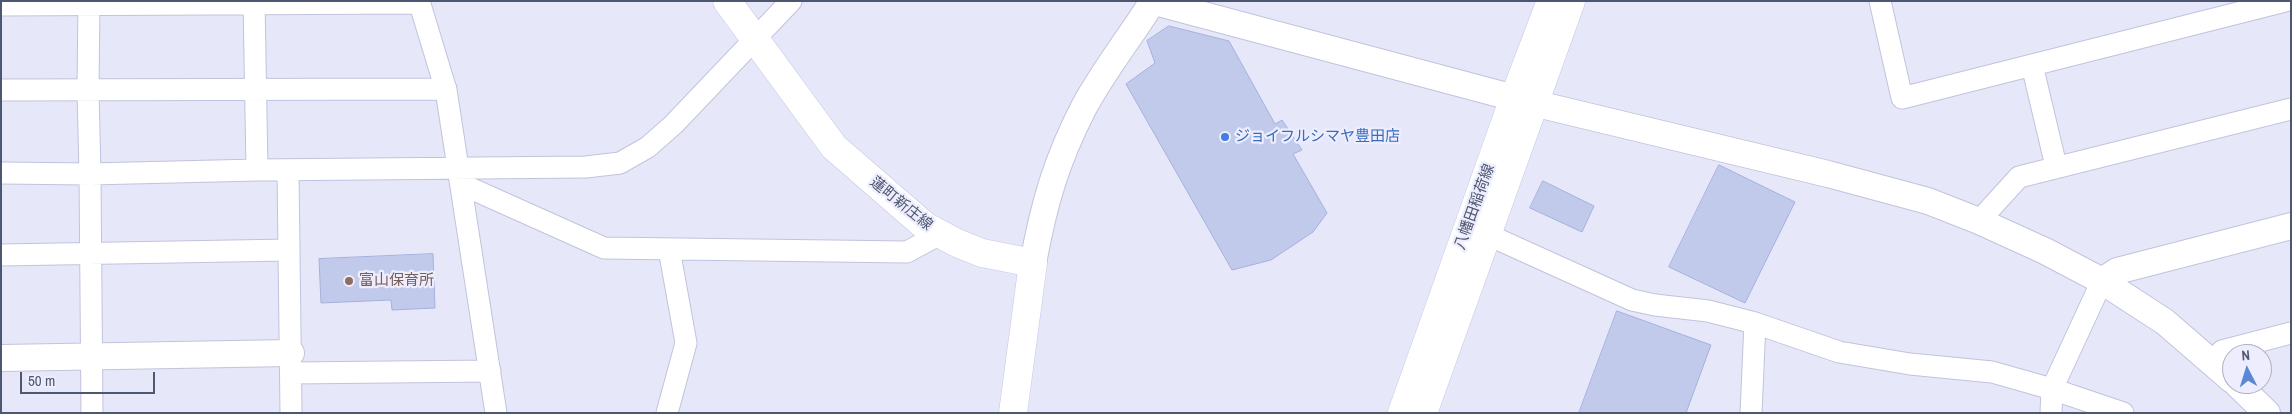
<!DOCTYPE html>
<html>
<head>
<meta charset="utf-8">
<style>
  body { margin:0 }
  #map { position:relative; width:2292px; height:414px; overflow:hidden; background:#e7e7fa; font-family:"Archivo Narrow",sans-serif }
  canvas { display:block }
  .frame { position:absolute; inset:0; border:2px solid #4e5771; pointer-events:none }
  .north { position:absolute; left:2222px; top:344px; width:50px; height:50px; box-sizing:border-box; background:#ededfd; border:1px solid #adb1c5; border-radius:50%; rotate:355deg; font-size:14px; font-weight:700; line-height:20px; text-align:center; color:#4e5771 }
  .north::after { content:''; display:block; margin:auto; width:18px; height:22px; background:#5a88d6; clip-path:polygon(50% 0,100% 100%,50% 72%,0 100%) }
  .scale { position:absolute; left:20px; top:372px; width:135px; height:22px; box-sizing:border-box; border:2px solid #4e5771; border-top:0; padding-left:6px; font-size:15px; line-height:18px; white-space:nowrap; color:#4e5771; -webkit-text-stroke:4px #ededfd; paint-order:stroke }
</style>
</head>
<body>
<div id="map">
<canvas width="2292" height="414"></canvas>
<div class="frame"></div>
<div class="north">N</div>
<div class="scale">50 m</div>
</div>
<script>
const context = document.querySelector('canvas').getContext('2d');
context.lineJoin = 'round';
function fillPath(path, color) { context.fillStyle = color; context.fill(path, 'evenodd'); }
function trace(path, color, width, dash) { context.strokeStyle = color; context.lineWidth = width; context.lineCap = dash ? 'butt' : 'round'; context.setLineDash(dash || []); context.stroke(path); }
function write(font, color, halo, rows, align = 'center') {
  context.font = font + ' "Archivo Narrow","Noto Sans JP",sans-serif'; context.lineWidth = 4.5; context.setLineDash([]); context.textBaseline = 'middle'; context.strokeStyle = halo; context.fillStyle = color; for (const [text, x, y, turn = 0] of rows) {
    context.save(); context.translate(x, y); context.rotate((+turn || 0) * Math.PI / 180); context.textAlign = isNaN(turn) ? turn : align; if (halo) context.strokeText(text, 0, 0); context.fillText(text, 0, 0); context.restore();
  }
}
const building = new Path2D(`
  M1169,26L1229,41L1275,124L1282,120L1302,150L1293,154L1327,213L1313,232L1271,260L1232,270L1126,84L1155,63L1147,41Z
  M1719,165L1795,202L1745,303L1669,267Z
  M1543,181L1594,206L1582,232L1530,208Z
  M433,254L435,308L392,310L391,300L321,303L319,259Z
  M1617,311L1711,345L1686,413H1579Z`);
fillPath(building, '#c2caec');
trace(building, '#a4b0dd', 1);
const minor = new Path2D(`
  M89,1L88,90L90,174L92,413
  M254,1L257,170
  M419,1L446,90L496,413
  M1880,1L1902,98L2285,1
  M1,5L419,3
  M2032,65L2056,166
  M1,90L446,89
  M288,170L291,413
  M1,173L90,174L257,170L586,167L620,163L648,147L674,124L791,1
  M461,184L604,248L907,252L940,234
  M1979,221L2019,177L2291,109
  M1473,228L1632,300L1655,305L1708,311L1755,323L1839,352L1910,364L1992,372L2052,389L2123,413
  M1,255L289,250
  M2213,363L2222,351L2291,333
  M291,373L490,371
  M667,413L686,343L669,249
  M1751,413L1755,323
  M2051,413L2052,389L2102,281`);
const tertiary = new Path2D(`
  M1151,1L1533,103L1828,174L1928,201L1979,221L2045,251L2102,281L2165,322L2232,380
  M1033,263C1044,204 1056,161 1084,107C1104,70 1131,36 1153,1
  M2102,281L2117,271L2291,226
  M1,358L291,353
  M2237,384L2267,413`);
const secondary = new Path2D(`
  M727,1L834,147L925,226L957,243L982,253L1033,263L1013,413
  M1402,413L1514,98L1551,1
  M1423,413L1571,1`);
trace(minor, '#c0c4db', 23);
trace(tertiary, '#c0c4db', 28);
trace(secondary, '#c4c8e4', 29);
trace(minor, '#fff', 21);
trace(tertiary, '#fff', 26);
trace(secondary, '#fff', 28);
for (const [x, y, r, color] of [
  [1225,137,5,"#3f7fe0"],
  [349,281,5,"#8d6e63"]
]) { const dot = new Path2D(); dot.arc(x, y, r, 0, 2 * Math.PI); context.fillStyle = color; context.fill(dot); trace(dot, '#ededfd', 2); }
write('15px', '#366cbe', '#ededfd', [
  ["ジョイフルシマヤ豊田店",1235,137]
], 'left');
write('15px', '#4e5771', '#ededfd', [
  ["蓮町新庄線",901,204,39],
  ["八幡田稲荷線",1475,207,-70]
]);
write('15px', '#785e54', '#ededfd', [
  ["富山保育所",359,281]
], 'left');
</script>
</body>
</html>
